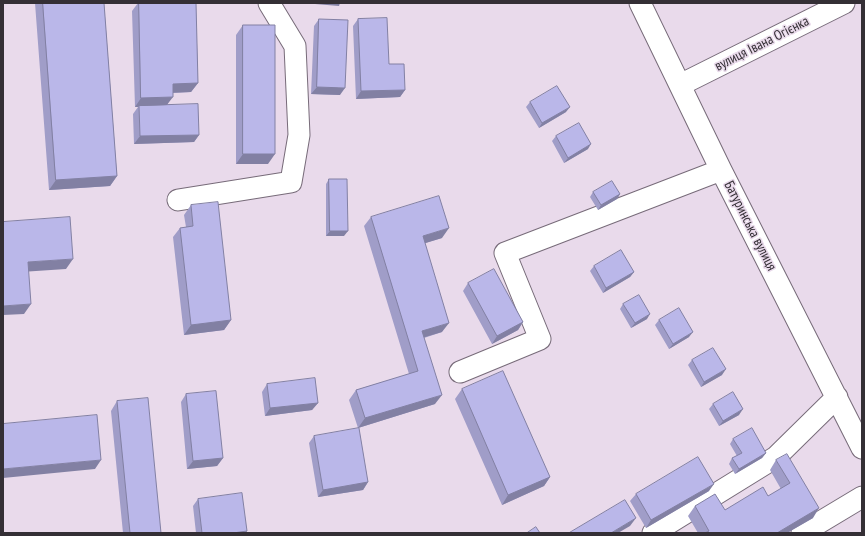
<!DOCTYPE html>
<html>
<head>
<meta charset="utf-8">
<style>
  body { margin:0 }
  #map { position:relative; width:865px; height:536px; overflow:hidden; background:#e9daeb; font-family:"PT Sans Narrow",sans-serif }
  canvas { display:block }
  .frame { position:absolute; inset:0; border:4px solid #342f35; pointer-events:none }
</style>
</head>
<body>
<div id="map">
<canvas width="865" height="536"></canvas>
<div class="frame"></div>
</div>
<script>
const context = document.querySelector('canvas').getContext('2d');
context.lineJoin = 'round';
function trace(path, color, width, dash) { context.strokeStyle = color; context.lineWidth = width; context.lineCap = dash ? 'butt' : 'round'; context.setLineDash(dash || []); context.stroke(path); }
function fillPath(path, color) { context.fillStyle = color; context.fill(path, 'evenodd'); }
function write(font, color, halo, rows, align = 'center') {
  context.font = font + ' "PT Sans Narrow",sans-serif'; context.lineWidth = 3; context.setLineDash([]); context.textBaseline = 'middle'; context.strokeStyle = halo; context.fillStyle = color; for (const [text, x, y, turn = 0] of rows) {
    context.save(); context.translate(x, y); context.rotate((+turn || 0) * Math.PI / 180); context.textAlign = isNaN(turn) ? turn : align; if (halo) context.strokeText(text, 0, 0); context.fillText(text, 0, 0); context.restore();
  }
}
const minor = new Path2D(`
  M640,3L721,170L862,448
  M680,85L844,3
  M178,200L291,182L299,135L295,46L269,3
  M460,372L540,339L505,253L721,170
  M653,533L776,457L837,397
  M802,533L862,497`);
trace(minor, '#776b79', 23);
trace(minor, '#fff', 21);
fillPath(new Path2D(`
  M35,3H104L117,176L110,186L49,190Z
  M138,3H196L198,83L191,92L173,93L167,105L199,135L194,142L134,144L133,114L138,107H135L132,11Z
  M319,19L340,95L311,94L314,26Z
  M358,19L405,90L400,97L356,99L353,26Z
  M243,25L268,164H236V35Z
  M530,102L566,112L539,128L526,107Z
  M556,136L588,149L564,163L552,141Z
  M329,179L344,236H326V184Z
  M593,192L620,194L617,199L598,210L590,197Z
  M191,205L231,320L224,330L184,335L173,237L180,228L186,227L184,215Z
  M371,217L442,238L425,243L442,332L424,338L435,404L358,428L349,400L356,390L409,374L364,226Z
  M594,266L634,272L630,277L603,293L590,271Z
  M468,283L523,322L518,330L492,344L463,291Z
  M623,304L647,319L631,328L620,309Z
  M659,320L689,337L669,349L655,325Z
  M692,360L722,375L701,387L688,365Z
  M267,384L318,403L312,410L265,416L262,392Z
  M462,389L550,477L544,486L502,505L455,399Z
  M186,394L223,458L217,466L187,469L181,402Z
  M117,401L161,533H123L111,411Z
  M713,404L739,415L719,426L709,409Z
  M314,436L368,482L363,490L318,497L309,443Z
  M733,439L766,453L762,458L735,474L729,464L732,458L737,456L730,444Z
  M776,460L813,518L787,533H698L688,516L695,506L725,510L768,496L781,489L770,470Z
  M709,491L646,528L630,501L636,494Z
  M198,499L247,531L246,533H196L193,506Z`), '#a09dc8');
fillPath(new Path2D(`
  M315,3H340L339,6L315,4Z
  M198,83L191,92L166,93L173,84Z
  M317,87L345,88L340,95L311,94Z
  M405,90L400,97L356,99L361,91Z
  M173,97L166,106H139L138,107H135L141,98Z
  M570,107L566,112L539,128L542,123Z
  M199,135L194,142L134,144L140,136Z
  M591,144L588,149L564,163L568,158Z
  M243,154H275L268,164H236Z
  M117,176L110,186L49,190L56,180Z
  M620,194L617,199L598,210L601,205Z
  M449,228L442,238L416,246L423,236Z
  M330,231H348L344,236H326Z
  M73,259L66,269L21,272L28,262Z
  M634,272L630,277L603,293L606,288Z
  M31,304L24,314L3,315V306Z
  M650,314L647,319L631,328L635,323Z
  M231,320L224,330L184,335L191,325Z
  M523,322L518,330L492,344L497,336Z
  M449,323L442,332L415,340L422,331Z
  M693,332L689,337L669,349L673,344Z
  M726,369L722,375L701,387L704,382Z
  M442,395L435,404L358,428L365,418Z
  M318,403L312,410L265,416L270,408Z
  M743,409L739,415L719,426L723,421Z
  M766,453L762,458L735,474L739,469Z
  M223,458L217,466L187,469L193,461Z
  M101,460L95,469L3,478V469Z
  M550,477L544,486L502,505L508,495Z
  M368,482L363,490L318,497L323,490Z
  M714,484L709,491L646,528L651,520Z
  M819,508L813,518L787,533H777Z
  M636,518L630,526L618,533H611Z
  M247,531L246,533H233Z`), '#8280a3');
const building = new Path2D(`
  M43,3H104L117,176L56,180Z
  M139,3H196L198,83L173,84V97L141,98Z
  M387,18L389,64H404L405,90L361,91L358,19Z
  M319,19L348,20L345,88L317,87Z
  M243,25H275V154H243Z
  M557,86L570,107L542,123L530,102Z
  M198,104L199,135L140,136L139,106Z
  M579,123L591,144L568,158L556,136Z
  M329,179H347L348,231H330Z
  M612,181L620,194L601,205L593,192Z
  M439,196L449,228L423,236L449,323L422,331L442,395L365,418L356,390L418,371L371,217Z
  M218,202L231,320L191,325L180,228L193,226L191,205Z
  M70,217L73,259L28,262L31,304L3,306V222Z
  M621,250L634,272L606,288L594,266Z
  M494,269L523,322L497,336L468,283Z
  M639,295L650,314L635,323L623,304Z
  M679,308L693,332L673,344L659,320Z
  M713,348L726,369L704,382L692,360Z
  M503,371L550,477L508,495L462,389Z
  M315,378L318,403L270,408L267,384Z
  M216,391L223,458L193,461L186,394Z
  M733,392L743,409L723,421L713,404Z
  M148,398L161,533H130L117,401Z
  M97,415L101,460L3,469V424Z
  M359,428L368,482L323,490L314,436Z
  M752,428L766,453L739,469L732,458L742,453L733,439Z
  M787,454L819,508L777,533H705L709,531L695,506L715,494L725,510L763,487L768,496L790,483L776,460Z
  M698,457L714,484L651,520L636,494Z
  M242,493L247,531L233,533H202L198,499Z
  M625,500L636,518L611,533H569Z
  M536,527L540,533H527Z`);
fillPath(building, '#bab7e9');
trace(building, '#8280a3', 1);
write('14px', '#342f35', '#e9daeb', [
  ["вулиця Івана Огієнка",762,44,-27],
  ["Батуринська вулиця",750,226,63]
]);
</script>
</body>
</html>
